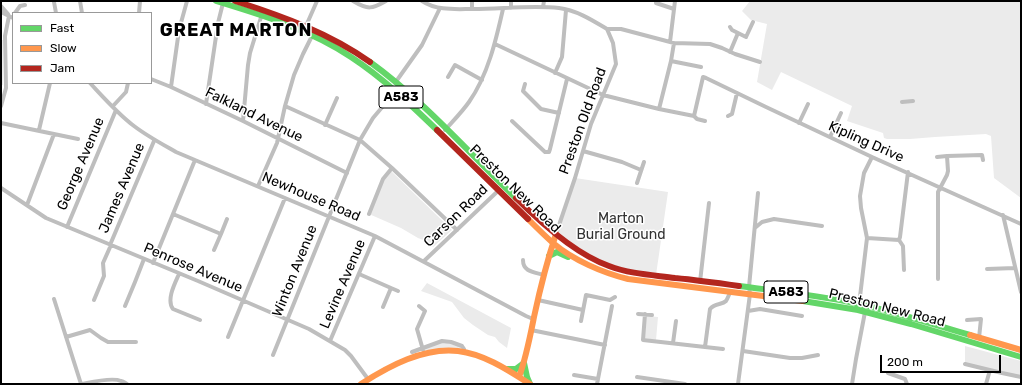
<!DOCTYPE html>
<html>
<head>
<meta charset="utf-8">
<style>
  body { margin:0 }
  #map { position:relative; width:1022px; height:385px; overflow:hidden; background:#fff; font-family:Rubik,sans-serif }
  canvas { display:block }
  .frame { position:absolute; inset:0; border:2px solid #000; pointer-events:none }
  .legend { position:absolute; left:12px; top:12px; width:140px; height:72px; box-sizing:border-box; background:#fff; border:1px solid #999; margin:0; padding:5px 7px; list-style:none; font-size:12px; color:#000 }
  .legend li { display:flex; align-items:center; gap:8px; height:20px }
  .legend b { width:20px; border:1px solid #999 }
  .scale { position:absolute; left:880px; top:355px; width:121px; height:18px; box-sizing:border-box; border:2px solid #000; border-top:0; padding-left:5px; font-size:12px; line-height:14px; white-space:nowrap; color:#000; -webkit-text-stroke:3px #fff; paint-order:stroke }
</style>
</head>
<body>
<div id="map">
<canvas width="1022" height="385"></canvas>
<div class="frame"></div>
<ul class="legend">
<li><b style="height:5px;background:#63d668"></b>Fast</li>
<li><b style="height:5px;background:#ff974d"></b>Slow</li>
<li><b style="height:5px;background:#b3261e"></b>Jam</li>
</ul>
<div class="scale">200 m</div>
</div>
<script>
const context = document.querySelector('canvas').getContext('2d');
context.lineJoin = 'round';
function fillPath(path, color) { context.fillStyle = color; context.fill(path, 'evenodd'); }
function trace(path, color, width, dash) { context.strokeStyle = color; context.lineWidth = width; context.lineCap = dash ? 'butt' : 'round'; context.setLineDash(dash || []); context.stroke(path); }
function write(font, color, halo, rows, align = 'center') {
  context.font = font + ' Rubik,sans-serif'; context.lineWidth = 3; context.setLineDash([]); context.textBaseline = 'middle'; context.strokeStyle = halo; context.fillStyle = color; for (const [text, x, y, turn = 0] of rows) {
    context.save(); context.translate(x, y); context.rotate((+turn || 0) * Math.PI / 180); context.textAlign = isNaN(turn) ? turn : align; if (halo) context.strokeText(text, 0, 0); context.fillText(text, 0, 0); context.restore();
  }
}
fillPath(new Path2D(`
  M750,1H1021V198L994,178L991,136L986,134L935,137L910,139H887L884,138L883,133L847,121L852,106L781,72L772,90L757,82L767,24L751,20L742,11Z
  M1,40H3V85H1Z
  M390,170L452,230L433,247L426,241L418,238L401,228L369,214L383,179Z
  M575,178L668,192L656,275L612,268L556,234Z
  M427,283L511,328L507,348L499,342L495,337L488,335L473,325L464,318L452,302L421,291Z
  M646,316L658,317L656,340L644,338Z
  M443,342L461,347L462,350L425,352V349Z
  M965,346L1021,361V377L965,364Z`), '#ebebeb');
trace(new Path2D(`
  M80,1L82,13
  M353,1C368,10 372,9 386,1
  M422,1C437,11 456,9 473,9C501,9 531,5 559,8C576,10 592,20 607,29L613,43L616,64L591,124L575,178L556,234
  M511,1V8
  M656,1V3L674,9
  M54,2L56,13
  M1,6L8,14
  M543,7L544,1
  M472,9V1
  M1,12L13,18
  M15,13L20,6L25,5
  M139,13L140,1
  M306,26L317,1
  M730,27L732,30L746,37L753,22
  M607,29H621L674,43L710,44L722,48L735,54L760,62
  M670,42L675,1
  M495,44L603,95L659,109L694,116L697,119L705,121
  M730,52L738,33
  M671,61L701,67
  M555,73L562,57L566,10
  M448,77L455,65L482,80
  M151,79L171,87L243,121L347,173
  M90,83C104,98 118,114 134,126C147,136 162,144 176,152L375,236L526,316L533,319
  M395,83L422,45L440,8
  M525,84L523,91L541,109L559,113
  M171,87L179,30L187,1
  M902,102L913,101
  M206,104L218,23L223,3
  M1,106L6,88L5,36L9,16
  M113,106L126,92L128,83
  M285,106L360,140L392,168L457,230
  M659,109L671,61L674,43
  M694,116L703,77L706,78L766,107L872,157L1021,224
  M728,116L732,114L737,93
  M243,121L248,65L250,53L262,14
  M512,121L545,152H549L550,149L567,79
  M1,123L78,139
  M799,123L808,104
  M325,125L337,98
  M39,130L50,83
  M445,130C453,121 462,112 469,102C488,75 496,40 503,9
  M830,137L841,113
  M583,151L622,162L641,170
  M937,157L947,156
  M637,183L644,162
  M258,186L277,143L285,106L294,75L303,54L312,36
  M1,188L46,218L198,281L309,329L345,350L351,356L368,379
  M27,205L54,134
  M173,214L221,234L227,219
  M369,214L383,179L392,168
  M1003,215L1021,292
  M67,227L116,110
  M756,227L762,222L774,219L822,226
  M867,238L899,240
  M899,240L900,237L908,172
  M899,240L903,246L904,270
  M110,245L154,141
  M214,250L221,234
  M523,260C523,272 534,272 544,275
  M424,261L499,190
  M153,263L195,160
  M987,269L1015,268
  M179,274C175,283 166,300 173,309L200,320
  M359,274L391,288L383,307
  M938,279V192L947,175L948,171L947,156L982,155L983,160
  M700,282L709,203
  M391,288L398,291
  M54,299L81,384
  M94,300L104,276L103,263L111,245
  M538,300L583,310
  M859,305L867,238L861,208L860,196L864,173L872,157
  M125,306L135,282L144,259
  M419,306L425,311L417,329L423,350
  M748,311L760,309L802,316
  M638,314L652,315
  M645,314L643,340L705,347L710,309C715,303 722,305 726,301C728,298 729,294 731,291
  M967,320L981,319L979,338
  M581,321L586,295L610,300L615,297
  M531,330L605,345
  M66,337L90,330L101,338L108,342H136
  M228,337L285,198
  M330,341L375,236
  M673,343L676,321
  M705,347L723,349
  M743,351L790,358H802L818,355
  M412,352L442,341L451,342L462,346L464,349L463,352
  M273,355L360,140L373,118L395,92
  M965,364L1002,373L1021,377
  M888,373L905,379L907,384
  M574,375L598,379
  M637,377L685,384
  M82,384C92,382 112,377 121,381C123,381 125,383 127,384
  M597,384L612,306
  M738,384L750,294L749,287L758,193
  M852,384L856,359L865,312
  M986,384L990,370`), '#bebebe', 4);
trace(new Path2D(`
  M216,1C262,15 311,30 351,57C383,78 410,104 437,130
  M370,62C424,101 468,152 516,198
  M549,256L557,252L568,257
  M739,286C777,291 816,295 854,303C893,311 932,324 970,335
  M803,301L858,310L911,324L1021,357
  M507,369H516L524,363L527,377L530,384`), '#63d668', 6);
trace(new Path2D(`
  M528,219C536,227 544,235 553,243C573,260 603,273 628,279L803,301
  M970,335L1021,350
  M519,377C526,358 530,337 534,317C540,289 547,261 556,234
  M361,384C389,366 424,347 458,351C484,354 508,370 530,384`), '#ff974d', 6);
trace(new Path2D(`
  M235,1C282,16 329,33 370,62
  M437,130L528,219
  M516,198C541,223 575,254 609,266C630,274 653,275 675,278C696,280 718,283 739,286`), '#b3261e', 6);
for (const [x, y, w] of [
  [401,97,44],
  [786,292,44]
]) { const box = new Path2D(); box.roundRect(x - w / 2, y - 11, w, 22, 3); context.fillStyle = '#fff'; context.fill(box); trace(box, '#000', 1); }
write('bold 13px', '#000', null, [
  ["A583",401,97],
  ["A583",786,292]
]);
write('14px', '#000', '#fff', [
  ["Falkland Avenue",254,115,26],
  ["Preston Old Road",583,121,-70],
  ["Kipling Drive",866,142,24],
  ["George Avenue",81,164,-67],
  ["James Avenue",122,188,-67],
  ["Preston New Road",515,189,44],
  ["Newhouse Road",311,197,23],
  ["Carson Road",456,216,-44],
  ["Penrose Avenue",193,268,23],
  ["Winton Avenue",295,271,-68],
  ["Levine Avenue",343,284,-67],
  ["Preston New Road",887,308,14]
]);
write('14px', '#323232', '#fff', [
  ["Marton",621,219],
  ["Burial Ground",621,235]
]);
context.letterSpacing = '1px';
write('bold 18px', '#000', '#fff', [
  ["GREAT MARTON",236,31]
]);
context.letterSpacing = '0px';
</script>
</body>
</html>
